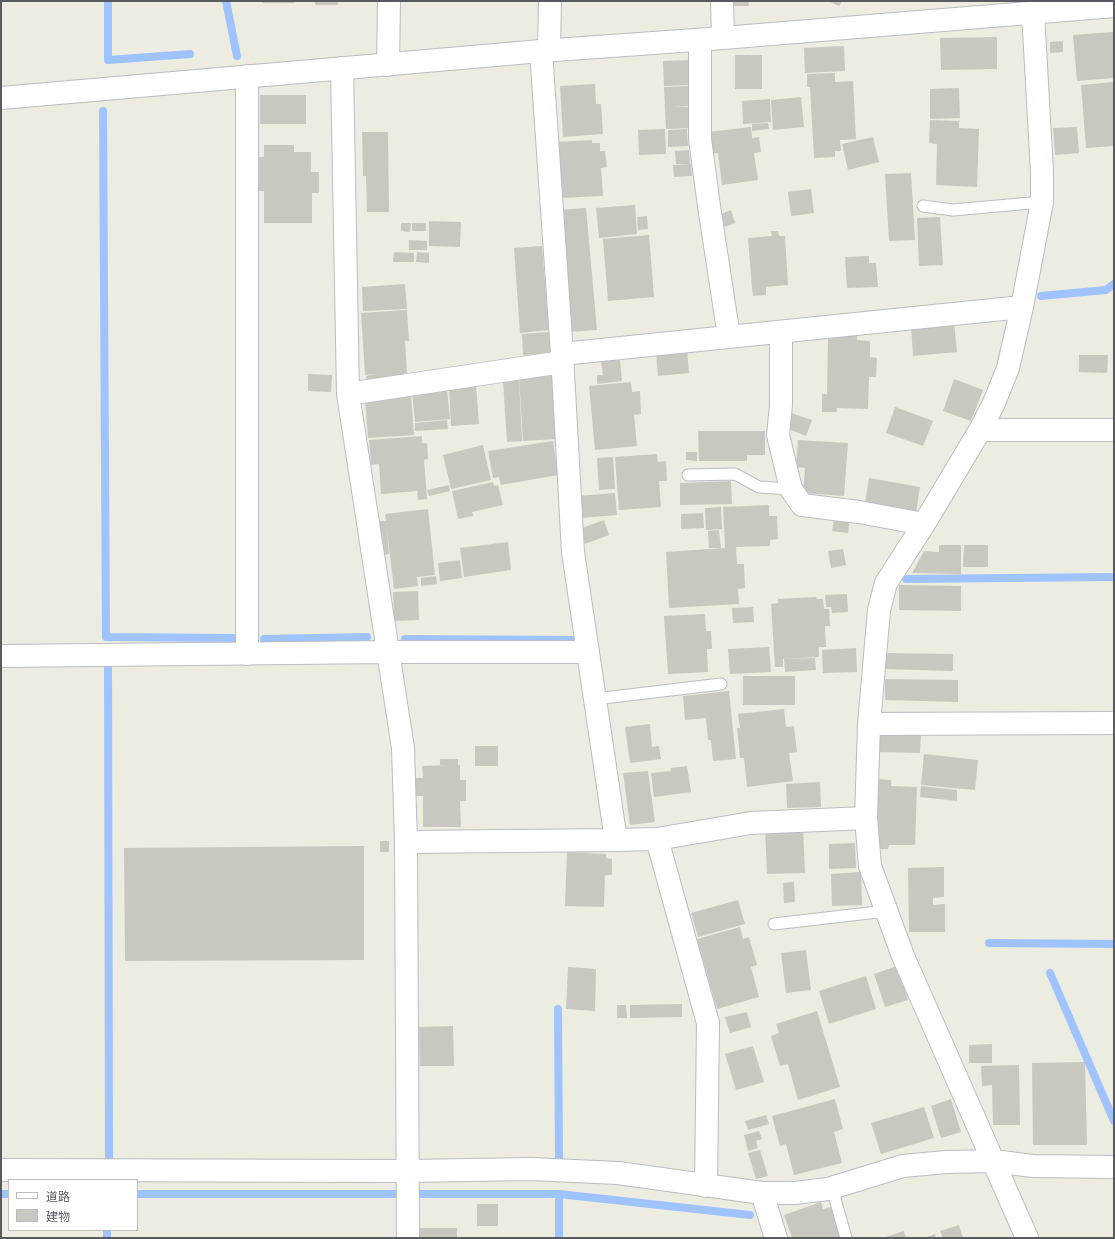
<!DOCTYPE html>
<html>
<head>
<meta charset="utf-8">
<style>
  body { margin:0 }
  #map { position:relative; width:1115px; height:1239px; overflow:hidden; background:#ecece0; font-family:Helvetica,"Noto Sans JP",sans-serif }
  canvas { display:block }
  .frame { position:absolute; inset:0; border:2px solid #595b61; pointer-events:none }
  .legend { position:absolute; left:8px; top:1179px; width:130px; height:52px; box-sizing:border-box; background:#fff; border:1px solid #bdbdc0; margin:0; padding:5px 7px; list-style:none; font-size:12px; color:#595b61 }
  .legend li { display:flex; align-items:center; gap:8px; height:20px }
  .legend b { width:20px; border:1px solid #bdbdc0 }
</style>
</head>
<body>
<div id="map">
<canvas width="1115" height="1239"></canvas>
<div class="frame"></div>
<ul class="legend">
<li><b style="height:5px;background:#fff"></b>道路</li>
<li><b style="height:11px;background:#c9c8c0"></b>建物</li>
</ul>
</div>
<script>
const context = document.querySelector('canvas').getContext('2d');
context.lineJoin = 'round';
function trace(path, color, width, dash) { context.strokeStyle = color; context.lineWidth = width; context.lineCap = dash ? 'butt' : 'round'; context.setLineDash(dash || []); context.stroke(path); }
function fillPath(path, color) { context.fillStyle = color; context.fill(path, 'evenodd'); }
trace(new Path2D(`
  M108,1V60L190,54
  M226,1L237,56
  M103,111L106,637L234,638
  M1041,296L1106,290L1114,284
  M906,579L1114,577
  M264,639L367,637
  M405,639L572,640
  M108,666L109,1158
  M989,943L1114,944
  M1050,973L1114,1121
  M558,1009L559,1159
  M1,1194H9
  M137,1194H396
  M418,1194H559L750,1215
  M559,1194V1238
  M107,1230V1238`), '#9fc3fe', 8);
fillPath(new Path2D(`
  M263,1H295L294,3H263Z
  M315,1H338V5H315Z
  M731,1H749V6H731Z
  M828,1H842L839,6Z
  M1114,32V78L1077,81L1073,35Z
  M997,37V69L941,70L940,38Z
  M1063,41V52L1050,53V42Z
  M844,46L845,71L805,73L804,48Z
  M735,55H762V89H735Z
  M690,60L691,85L664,86L663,61Z
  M835,73V82L853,81L856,139L840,140L841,151H835V157L814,158L810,87H807V74Z
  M1114,82V146L1086,148L1081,85Z
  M595,84L596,104H601L603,134L563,137L560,86Z
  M691,86L692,106L673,107H691L692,128L666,129L664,87Z
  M959,88L960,118L930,119V89Z
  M260,95H306V124H260Z
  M801,97L804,127L773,130L771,100Z
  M770,99L771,122L743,124L742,101Z
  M930,120L959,121V128L979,129L977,187L936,185L937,144L929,143Z
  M768,123L769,129L752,131V124Z
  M751,127L752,138L759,137L761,152L754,153L758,180L722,185L718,153L711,154L708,132Z
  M1077,127L1079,153L1055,155L1053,128Z
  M665,129L666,154L639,155L638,130Z
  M687,129L688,146L668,147V130Z
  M362,132H388L389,212H367L366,176H363Z
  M873,137L879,162L848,170L842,144Z
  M592,140V143H600V151H605L607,167L601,168L603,196L560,198L557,142Z
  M264,145H294V152H311V172H319V193H312V223H264V191H259V157H264Z
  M689,150L690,164H676L675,151Z
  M691,164L692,176L674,177L673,165Z
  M911,173L915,240L889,241L885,174Z
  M811,189L814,213L791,216L788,192Z
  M635,205L637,234L599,238L596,208Z
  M586,208L597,330L569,332L559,210Z
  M731,210L735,223L725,227L721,214Z
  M647,216L648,229L638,230L637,217Z
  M940,217L943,265L919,266L917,218Z
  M429,221L461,222L460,247L429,246Z
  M401,223H411L410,232L401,231Z
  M412,223H426V231H412Z
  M771,231H778L779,236H785L788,285L752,288L748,238L772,236Z
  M649,235L654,297L608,301L603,239Z
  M409,240L427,241V250H409Z
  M542,246L549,330L520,333L514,248Z
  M394,252L414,253V262H393Z
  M417,252L429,253V263L416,262Z
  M869,256V263H876L878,287L847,288L845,257Z
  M405,284L407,309L363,311L362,287Z
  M766,287V295L753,296L752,288Z
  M407,310L409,341H405L407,373H404L405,380L367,382L366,376L375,374L365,375L361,313Z
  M954,322L957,352L913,356L911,325Z
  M549,332L551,353L523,355L522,334Z
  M832,333H857V340L870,341V357L877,358L876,377H869L868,409L837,408V412H822V394H827L828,339H831Z
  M687,348L689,373L658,376L656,351Z
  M1079,355H1108L1107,373L1079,372Z
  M620,360L622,381L597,384V375H603L601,361Z
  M308,374L332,375L331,392L308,391Z
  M553,376L557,439L523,441L519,377Z
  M954,379L983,390L971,421L943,411Z
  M519,380L522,441L507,442L503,381Z
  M631,382L632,392L640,391L641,414L634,415L637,446L595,450L589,386Z
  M476,385L479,424L451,426L449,387Z
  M447,389L450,419L415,422L412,392Z
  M411,395L414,435L368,438L365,398Z
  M895,407L933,421L923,446L886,433Z
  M791,413L812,420L806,436L786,428Z
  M447,420L448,429L415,431V423Z
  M698,431H765V455H747V461H699Z
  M422,436V443H427L428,459L424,460L427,499L418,500L417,491L381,494L379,464L371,465L369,440Z
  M798,440L848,443L844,496L803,493L805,468L796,467Z
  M553,441L558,475L501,485L499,477L493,478L488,451Z
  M483,445L491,480L451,489L443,455Z
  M686,452H697V461L686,460Z
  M657,454L658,462L666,461L667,481H659L661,507L619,510L615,457Z
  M613,457L615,489L599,490L597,458Z
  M869,478L920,487L916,513L865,503Z
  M731,481L732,504L680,505V483Z
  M493,482L494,486L498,485L503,505L472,512L473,516L458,519L452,491Z
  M449,485L450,491L429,496L427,490Z
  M615,493L617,515L580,518L578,496Z
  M769,505V516H777L778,539L770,540V546L736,547L737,564H744L745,588L738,589L739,604L669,608L666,552L725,548L723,507Z
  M721,507L722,529L706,530L705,508Z
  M428,509L435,575L417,577L418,586L394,589L385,514Z
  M703,513L704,528L681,529V514Z
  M835,514L850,516L848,533L832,531Z
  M604,520L609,535L585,544L579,529Z
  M379,521H386L389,554L383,555Z
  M719,530L721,548H709L708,531Z
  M508,542L511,570L464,577L460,548Z
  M939,545H961V574L912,573L924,551L939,552Z
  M964,545H988V567H963Z
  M843,549L846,565L831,568L828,551Z
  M460,560L462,578L440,581L438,563Z
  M436,576L437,584L421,586V578Z
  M899,585L961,586V611L899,610Z
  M418,591L419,620L394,621L393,592Z
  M847,594L848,612L832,613L831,607H826L825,595Z
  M816,597L817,599H823L824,609H829L830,626H825L826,647H819V657L783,659V667H775L771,604L778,603V599Z
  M753,607L754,622L733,623L732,608Z
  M705,614L706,631H711L712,649H707L708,672L668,674L664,616Z
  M769,647L771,672L730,674L728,649Z
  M856,648L857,672L823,673L822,650Z
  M885,653L953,654V671L885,669Z
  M815,658L816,670L785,672L784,659Z
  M743,676H795V705H743Z
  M885,679L958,680V702L885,700Z
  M729,691L736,759L713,761L711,740H708L706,718L685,720L683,696Z
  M784,709L786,727L794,726L797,752L789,753L793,781L747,787L744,758H740L737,728H740L738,714Z
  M650,724L652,747L659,746L661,759L630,763L625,727Z
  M880,733L921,734L920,753L879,752Z
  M475,746H498V766H475Z
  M924,754L978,760L975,790L921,785Z
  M440,759H458V765H460V780H466V801H460L461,827H423V796H416V778H423L422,766L447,765H440Z
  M687,766L691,792L654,797L651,773L671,771L670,768Z
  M648,771L655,822L630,825L623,773Z
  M877,779L891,780V786L917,787L915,845H889L888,849H874Z
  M820,782L821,807L787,808L786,784Z
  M921,786L957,790V801L920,797Z
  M803,828L805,873L767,874L765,829Z
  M380,841H389V852H380Z
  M855,843L856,868L829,869V844Z
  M364,846V960L125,961L124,848Z
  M567,852L606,854V858L612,859V875H605L604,907L565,906Z
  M944,867V897L933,898V905L945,904V932H909L908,868Z
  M861,872L862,905L832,906L831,874Z
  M794,882L795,902L784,903L783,883Z
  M738,900L745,924L698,937L691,913Z
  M740,927L743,939L749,937L757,965L751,967L759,997L717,1009L697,939Z
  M806,950L811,990L786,993L781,953Z
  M897,966L908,1000L885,1007L874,974Z
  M568,967L596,969L595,1011L566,1009Z
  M866,976L876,1009L829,1024L819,991Z
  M682,1004V1017L630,1018V1005Z
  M617,1005H626L627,1018H617Z
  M817,1011L840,1087L798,1100L788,1064L780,1066L771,1036L779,1033L776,1024Z
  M747,1012L751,1027L730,1033L725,1017Z
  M453,1026L454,1066H420L419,1027Z
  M992,1044V1063H969V1045Z
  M753,1046L764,1082L736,1090L725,1054Z
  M1085,1062L1087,1145H1033L1032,1063Z
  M1019,1065L1020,1125H993L992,1085L982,1086L981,1066Z
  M835,1099L843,1129L834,1132L842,1163L794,1175L786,1144L780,1146L772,1116Z
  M951,1099L961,1132L941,1138L931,1106Z
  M924,1107L934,1138L881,1154L871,1123Z
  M766,1115L769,1124L748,1130L745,1121Z
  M759,1131L762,1139L756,1141L758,1148L748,1151L744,1135Z
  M760,1150L768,1176L756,1179L748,1153Z
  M821,1202L823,1209L831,1207L841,1238H792L784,1215Z
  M477,1204H498V1226H477Z
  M959,1225L963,1238H943L940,1231Z
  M420,1228H457V1238H420Z
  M904,1231L906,1238H883Z
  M935,1234L936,1238H924Z`), '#c9c8c0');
const service = new Path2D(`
  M923,206L953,210L1042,202
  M688,475L735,474L759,487L791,489
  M595,699L721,684
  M774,924L886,911
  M832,1188L846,1238`);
const minor = new Path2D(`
  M722,1L723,38
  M700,40V139L709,206L729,337
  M549,50L550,1
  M541,51L562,354L573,552L616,840L657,839L708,1023L706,1186
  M388,65L389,1
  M342,68L348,394L403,748L406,842L408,1238
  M247,76V654
  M781,332V405L778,435L791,489L802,505L859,512L924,524
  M562,354L1022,307
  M348,394L562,362
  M980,430H1114
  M1,656L388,652H588
  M869,724L1114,723
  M657,839L751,823L866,818
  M406,842L616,840
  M1,1170L408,1171L531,1169L618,1173L762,1193H795L828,1189L903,1166L946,1162L993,1161L1033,1166L1114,1167
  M762,1193L776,1238
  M1027,1238L903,956L870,866L866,818L869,724L879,610L886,583L924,524L980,430L994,403L1008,368L1022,307L1042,202V172L1033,13`);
const tertiary = new Path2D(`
  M1,98L541,51L723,38L1114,6`);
trace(service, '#bbbcc2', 13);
trace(minor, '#bbbcc2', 24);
trace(tertiary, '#bbbcc2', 24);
trace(service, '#fff', 11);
trace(minor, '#fff', 22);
trace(tertiary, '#fff', 22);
</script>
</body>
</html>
